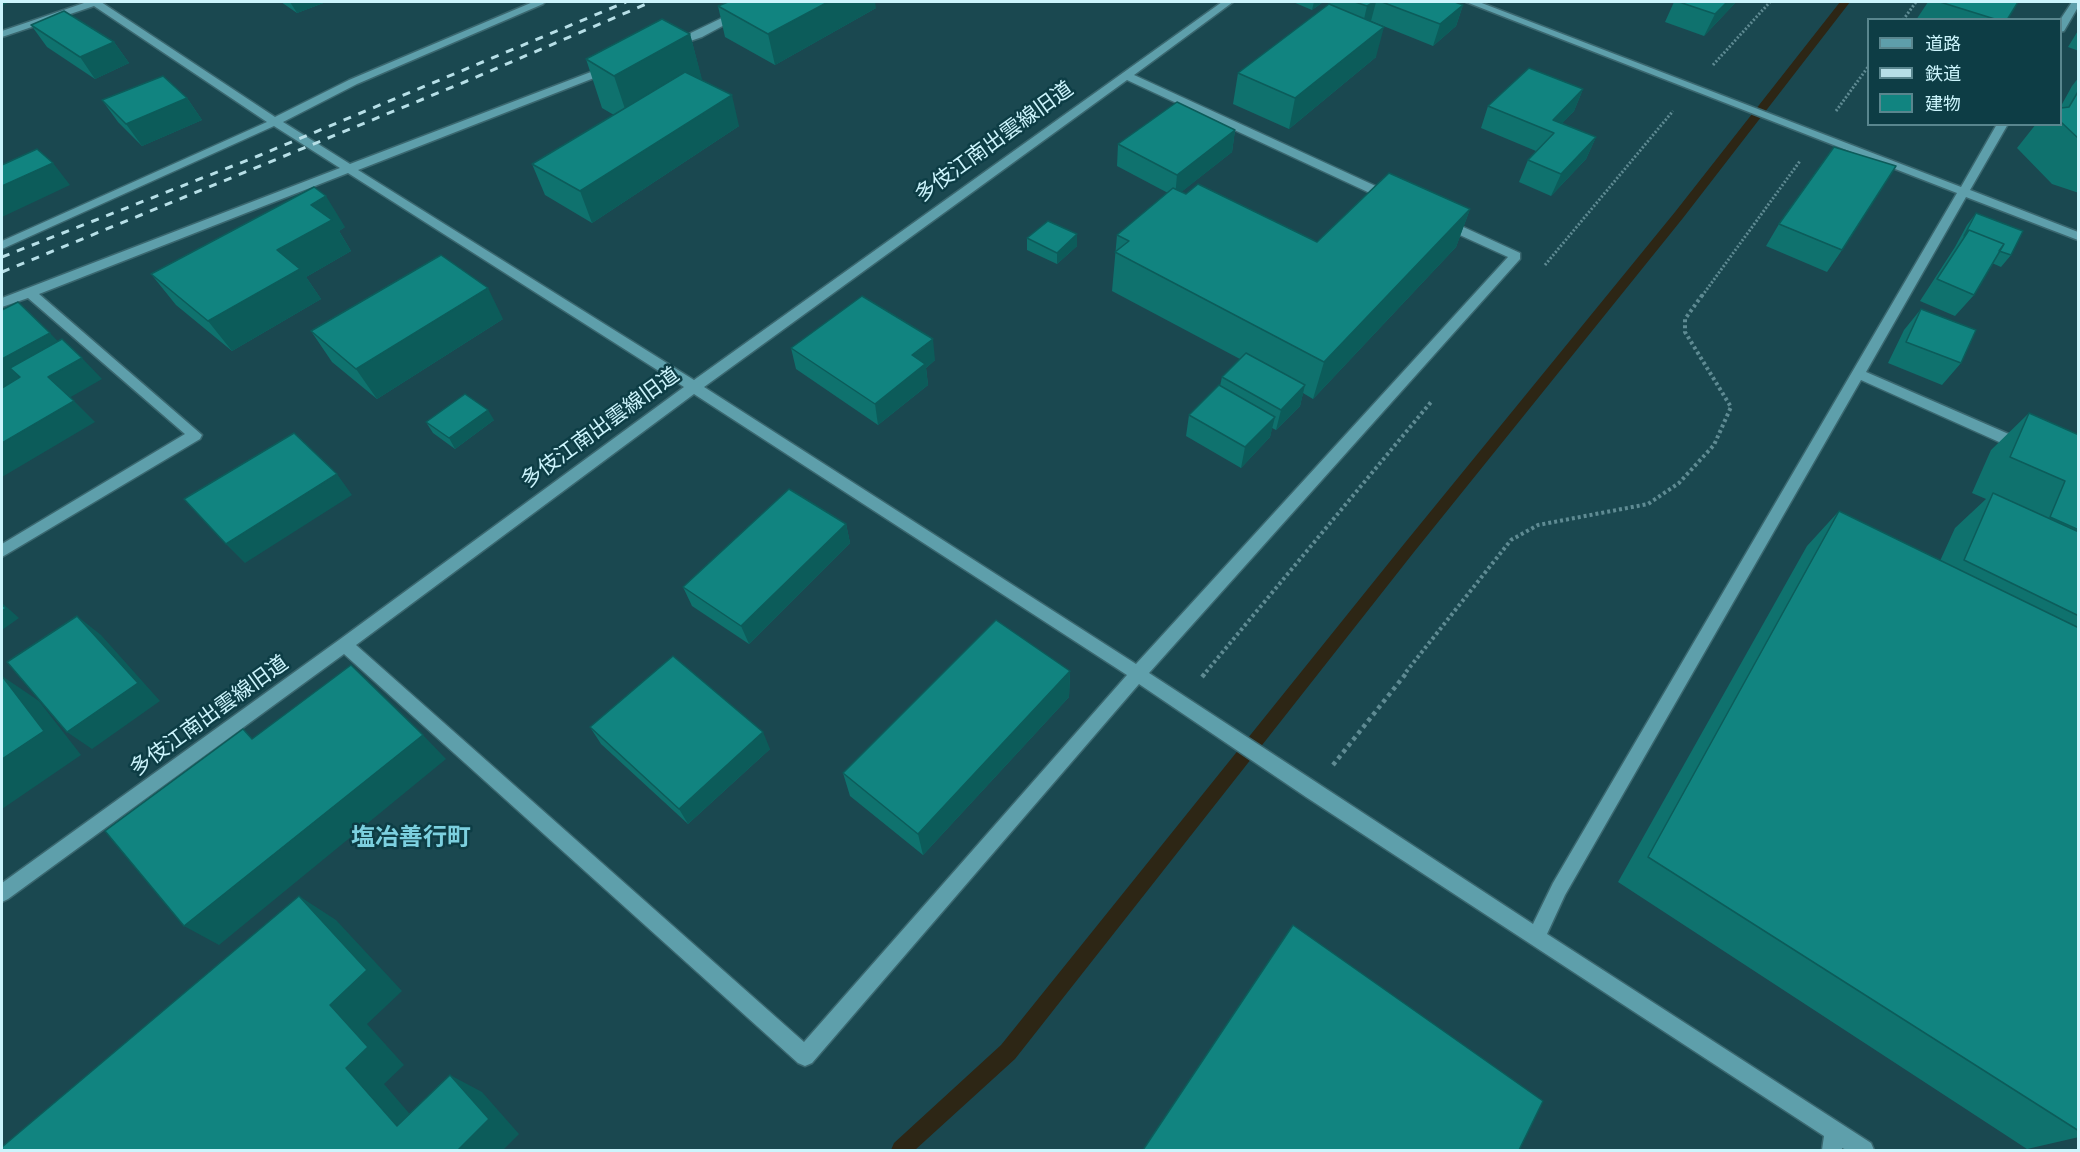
<!DOCTYPE html>
<html>
<head>
<meta charset="utf-8">
<style>
  body { margin:0 }
  #map { position:relative; width:2080px; height:1152px; overflow:hidden; background:#1a4850; font-family:Jost,"Noto Sans JP",sans-serif }
  canvas { display:block }
  .frame { position:absolute; inset:0; border:3px solid #ccf4fc; pointer-events:none }
  .legend { position:absolute; left:1867px; top:18px; width:195px; height:108px; box-sizing:border-box; background:#0d3d45; border:2px solid #59868e; margin:0; padding:8px 10px; list-style:none; font-size:18px; color:#ccf4fc }
  .legend li { display:flex; align-items:center; gap:12px; height:30px }
  .legend b { width:30px; border:2px solid #59868e }
</style>
</head>
<body>
<div id="map">
<canvas width="2080" height="1152"></canvas>
<div class="frame"></div>
<ul class="legend">
<li><b style="height:8px;background:#5e9fab"></b>道路</li>
<li><b style="height:8px;background:#b7dfe7"></b>鉄道</li>
<li><b style="height:16px;background:#118480"></b>建物</li>
</ul>
</div>
<script>
const context = document.querySelector('canvas').getContext('2d');
context.lineJoin = 'round';
function fillPath(path, color) { context.fillStyle = color; context.fill(path, 'evenodd'); }
function trace(path, color, width, dash) { context.strokeStyle = color; context.lineWidth = width; context.lineCap = dash ? 'butt' : 'round'; context.setLineDash(dash || []); context.stroke(path); }
function write(font, color, halo, rows, align = 'center') {
  context.font = font + ' Jost,"Noto Sans JP",sans-serif'; context.lineWidth = 5; context.setLineDash([]); context.textBaseline = 'middle'; context.strokeStyle = halo; context.fillStyle = color; for (const [text, x, y, turn = 0] of rows) {
    context.save(); context.translate(x, y); context.rotate((+turn || 0) * Math.PI / 180); context.textAlign = isNaN(turn) ? turn : align; if (halo) context.strokeText(text, 0, 0); context.fillText(text, 0, 0); context.restore();
  }
}
fillPath(new Path2D(`
  M1840,2H1850L1683,218L1414,552L1015,1059L915,1150H891L894,1143L1001,1045L1404,544L1675,212Z`), '#2d2615');
const minor = new Path2D(`
  M87,2H101L275,117L349,80L533,2H545L543,4L357,84L283,122L350,164L604,67H612V71L358,170L694,380L1222,2H1233L1134,75L1393,194V200H1385L1127,80L704,387L1136,664L1508,257L1440,226V220H1448L1520,253V259L1149,673L1533,924L1553,883L1957,193L1466,2H1479L1961,187L1997,124H2008L1970,190L2078,232V240L1966,197L1866,372L2027,442L2029,446L2027,450H2017L1861,380L1565,895L1547,934L1871,1143L1874,1150H1847L1842,1148V1150H1822L1824,1136L1306,797L1139,684L812,1063L805,1066L798,1063L344,654L8,899L2,902V883L339,640L684,387L348,173L39,294L202,435L200,439L2,557V544L185,434L28,298L2,307V298L340,168L274,126L2,249V241L267,122L94,6L2,37V31ZM694,394L1127,675L804,1042L356,645Z
  M755,2H767L702,37L673,47L668,44Z
  M2072,2H2078V7L2064,31L2060,32V20Z`);
trace(minor, '#3a676f', 3);
trace(new Path2D(`
  M1903,20L1916,2
  M1713,65L1770,2
  M1836,111L1868,67
  M1545,265L1673,111
  M1702,296L1800,161`), '#5f8b93', 3, [2, 2]);
trace(new Path2D(`
  M1206,672L1431,402
  M1406,672L1511,540L1538,525L1648,504L1679,483L1714,445L1731,407L1685,332V319L1703,294`), '#5f8b93', 4, [3, 3]);
trace(new Path2D(`
  M1202,677L1207,671
  M1333,765L1408,671`), '#5f8b93', 4.5, [4, 4]);
fillPath(minor, '#5e9fab');
trace(new Path2D(`
  M2,257L258,156L626,2
  M2,272L467,81L651,2`), '#b7dfe7', 3, [8, 8]);
fillPath(new Path2D(`
  M281,2H326L297,13Z
  M1293,2H1323L1312,10Z
  M1325,2H1455L1463,5L1456,26L1433,46L1371,21L1376,57L1289,129L1233,104L1238,73L1331,5V4Z
  M1674,2H1736L1704,36L1665,22Z
  M1928,2H2018L2007,20H1916Z
  M718,6L876,8L775,65L725,37Z
  M31,25L114,42L129,63L95,79L47,47Z
  M2079,29V51L2068,47Z
  M690,34L702,81L739,126L592,223L545,195L532,164L614,115L602,108L586,59Z
  M2079,77V193L2052,184L2017,148L2036,124H2061V106L2072,86Z
  M1583,89L1574,111L1562,123L1596,137L1586,159L1551,196L1519,182L1528,160L1536,151L1481,128L1488,106Z
  M187,98L202,120L142,146L118,122L102,100Z
  M1235,130L1232,152L1181,192L1317,242L1470,209L1456,247L1313,399L1303,393L1300,406L1276,430L1272,428L1270,437L1241,468L1186,436L1189,415L1220,386L1222,377L1240,359L1112,291L1117,235L1168,193L1117,166L1118,144Z
  M1976,213L2011,255L2001,267L1992,263L1974,295L1955,316L1920,301L1955,247L1967,225Z
  M1779,224L1842,250L1827,272L1766,246Z
  M345,227L339,231L351,251L306,277L321,299L232,351L176,305L151,274Z
  M1077,234V246L1057,264L1027,250V238Z
  M1921,309L1961,363L1942,385L1888,363L1904,330Z
  M503,319L377,399L332,362L311,331Z
  M791,348L935,360L926,368L928,385L878,425L796,369Z
  M2029,413L2079,435V1137L2027,1149L1618,882L1807,546L1839,511L1940,561L1955,528L1986,499L1972,493L1991,450Z
  M494,420L455,449L433,433L426,422Z
  M846,524L850,543L749,644L692,606L683,587Z
  M1070,671L1069,697L923,855L850,796L843,773Z
  M590,727L770,749L688,824L601,744Z`), '#0f726e');
fillPath(new Path2D(`
  M2,2H9L2,6Z
  M290,2H326L297,13Z
  M828,2H875L876,8L775,65L768,34Z
  M1314,2H1323L1312,10Z
  M1374,2H1376L1371,21L1362,28L1367,6Z
  M1727,2H1736L1704,36L1715,14Z
  M1463,5L1456,26L1433,46L1440,24Z
  M1384,27L1376,57L1289,129L1295,98Z
  M690,34L703,83L630,124L614,76Z
  M114,42L129,63L95,79L80,57Z
  M1583,89L1574,111L1553,133V120Z
  M732,95L739,126L592,223L580,191Z
  M187,98L202,120L142,146L126,124Z
  M1235,130L1232,152L1175,197L1177,175Z
  M1596,137L1586,159L1551,196L1561,174Z
  M53,163L70,185L2,217V186Z
  M326,196L345,227L339,231L351,251L306,277L321,299L232,351L208,321L277,250L311,205Z
  M1470,209L1456,247L1313,399L1324,362Z
  M1077,234V246L1057,264V253Z
  M488,288L503,319L377,399L356,369Z
  M50,333L70,354L10,368L22,380L2,391V359Z
  M933,339L935,360L926,368L928,385L878,425L875,404L912,355Z
  M82,358L102,379L69,398L48,377Z
  M1305,385L1300,406L1276,430L1281,410Z
  M74,401L95,422L2,477V443Z
  M488,410L494,420L455,449L449,438Z
  M1275,417L1270,437L1241,468L1245,447Z
  M337,474L352,495L245,563L226,544Z
  M846,524L850,543L749,644L741,626Z
  M2,603L19,618L2,630Z
  M77,616L101,635L160,701L92,749L67,732Z
  M1070,671L1069,697L923,855L918,834Z
  M2,676L39,701L81,755L2,809Z
  M763,732L770,749L688,824L679,809Z
  M423,735L446,759L219,945L184,926Z
  M299,896L336,920L402,991L367,1024L404,1065L384,1084L432,1140L397,1126L346,1068Z
  M450,1075L482,1092L519,1134L503,1150H458Z`), '#0c5c5a');
const building = new Path2D(`
  M728,2H828L768,34L718,6Z
  M1355,2H1374L1367,6Z
  M1382,2H1455L1463,5L1440,24Z
  M1679,2H1727L1715,14Z
  M1940,2H2018L2007,20H1998Z
  M1329,4L1384,27L1295,98L1238,73Z
  M64,11L114,42L80,57L31,25Z
  M662,19L690,34L614,76L586,59Z
  M1529,68L1583,89L1553,120L1596,137L1561,174L1528,160L1554,133L1488,106Z
  M685,72L732,95L580,191L532,164Z
  M163,76L187,98L126,124L102,100Z
  M2079,90V139L2061,122V108L2069,107Z
  M1177,102L1235,130L1177,175L1118,144Z
  M1834,147L1896,166L1842,250L1779,224Z
  M37,149L53,163L2,186V165Z
  M1389,173L1470,209L1324,362L1115,252L1129,241L1117,235L1173,188L1186,194L1198,184L1317,242Z
  M314,187L326,196L311,205L332,220L277,250L300,269L208,321L151,274Z
  M1976,213L2023,231L2011,255L1999,251L2004,244L1969,230L1964,236Z
  M1048,221L1077,234L1057,253L1027,238Z
  M1969,230L2004,244L1974,295L1937,279Z
  M441,255L488,288L356,369L311,331Z
  M862,296L933,339L912,355L925,364L875,404L791,348Z
  M18,302L50,333L2,359V310Z
  M1921,309L1976,330L1961,363L1906,342Z
  M62,339L82,358L48,377L74,401L2,443V388L20,377L10,368Z
  M1246,353L1305,385L1281,410L1222,377Z
  M1219,385L1275,417L1245,447L1189,415Z
  M465,394L488,410L449,438L426,422Z
  M2029,413L2079,435V530L2050,517L2065,481L2010,457Z
  M294,433L337,474L226,544L184,499Z
  M789,489L846,524L741,626L683,587Z
  M1993,493L2079,532V616L1964,560Z
  M1839,511L2079,628V1131L1648,857Z
  M2,605L6,608L2,611Z
  M77,616L138,683L67,732L7,662Z
  M996,620L1070,671L918,834L843,773Z
  M673,656L763,732L679,809L590,727Z
  M351,665L423,735L184,926L105,831L243,729L252,739Z
  M2,676L44,731L2,759Z
  M299,896L367,970L330,1005L368,1047L346,1068L397,1126L450,1075L489,1119L458,1150H2V1147Z
  M1293,925L1543,1101L1519,1150H1143Z`);
fillPath(building, '#118480');
trace(building, '#0c5c5a', 1.5);
write('21px', '#ccf4fc', '#0d3d45', [
  ["多伎江南出雲線旧道",995,143,-36],
  ["多伎江南出雲線旧道",601,429,-36],
  ["多伎江南出雲線旧道",210,717,-36]
]);
write('bold 24px', '#7cd0df', '#0d3d45', [
  ["塩冶善行町",411,839]
]);
</script>
</body>
</html>
